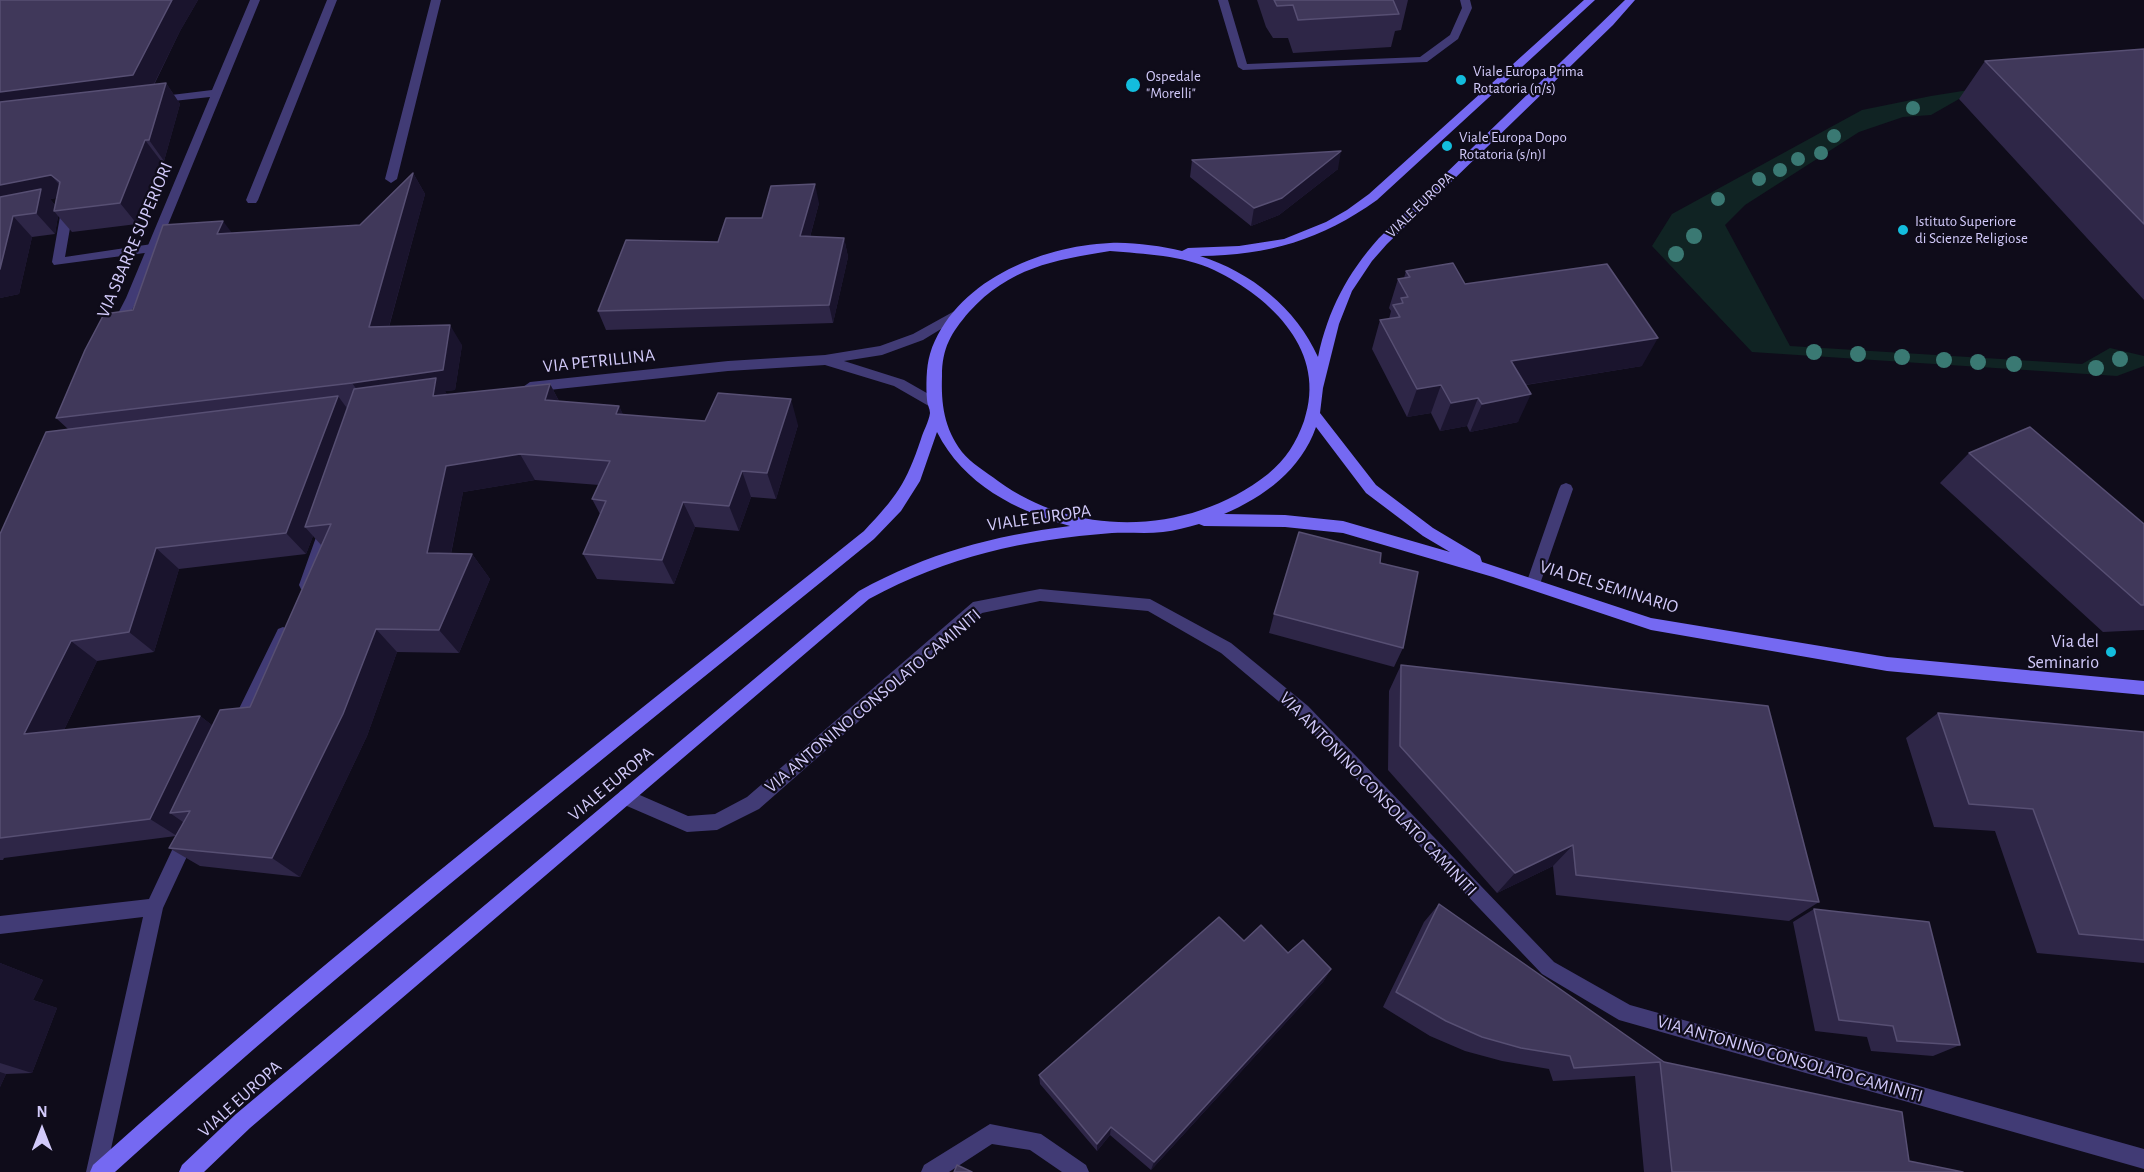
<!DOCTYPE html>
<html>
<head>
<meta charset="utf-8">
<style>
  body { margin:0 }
  #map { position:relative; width:2144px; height:1172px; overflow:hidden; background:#0f0c1a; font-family:"Alegreya Sans",sans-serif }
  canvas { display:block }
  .north { position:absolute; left:12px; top:1100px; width:60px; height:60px; -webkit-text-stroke:4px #0f0c1a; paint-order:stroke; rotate:0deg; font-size:16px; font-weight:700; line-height:24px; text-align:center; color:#d2cafa }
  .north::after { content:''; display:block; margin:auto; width:21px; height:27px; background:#d2cafa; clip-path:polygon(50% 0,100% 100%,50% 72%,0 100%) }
</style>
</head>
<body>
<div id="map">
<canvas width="2144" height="1172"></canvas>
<div class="north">N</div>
</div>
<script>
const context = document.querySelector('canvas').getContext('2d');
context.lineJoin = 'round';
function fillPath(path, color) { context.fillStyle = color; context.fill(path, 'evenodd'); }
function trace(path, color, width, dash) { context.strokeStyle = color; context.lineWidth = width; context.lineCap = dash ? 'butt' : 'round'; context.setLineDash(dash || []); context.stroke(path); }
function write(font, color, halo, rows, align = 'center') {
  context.font = font + ' "Alegreya Sans",sans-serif'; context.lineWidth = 4.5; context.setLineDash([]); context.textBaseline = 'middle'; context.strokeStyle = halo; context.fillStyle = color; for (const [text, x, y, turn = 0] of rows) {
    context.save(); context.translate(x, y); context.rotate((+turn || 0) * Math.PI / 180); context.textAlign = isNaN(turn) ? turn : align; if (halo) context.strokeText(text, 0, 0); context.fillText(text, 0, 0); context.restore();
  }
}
fillPath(new Path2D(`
  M2064,75L1959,99L1931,115L1903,117L1859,132L1745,205L1725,225L1790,346L2082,364L2110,348L2144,356V366L2117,376L1752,352L1652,246L1672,214L1862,110L1931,96Z`), '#102323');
fillPath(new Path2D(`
  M327,0H337L258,200L256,203H248L246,200Z
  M431,0H441L397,179L391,183L385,179Z
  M1218,0H1228L1247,64L1420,57L1450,35L1462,8L1460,0H1470L1472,8L1458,39L1427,62L1243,70L1238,67Z
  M68,201L74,205L65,257L152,244L158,248L152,252L54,265L52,262L62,205Z
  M1566,483L1571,485L1573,489L1540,584L1538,588L1533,590L1528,588L1526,584L1559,489L1561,485Z`), '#413b75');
fillPath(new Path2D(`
  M250,0H260L138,298L122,330H112L111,327L126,298L210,97L155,103L150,100L155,97L212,90Z
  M960,308L964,309L966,312L964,315L923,340L882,355L844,361L904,380L939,400L941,404L934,409L894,386L825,365L728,371L530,392L523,387L530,382L728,361L825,355L880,346L913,334Z
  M327,520L332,522L334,526L313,585L311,589L306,591L301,589L299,585L320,526L322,522Z
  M1040,589L1150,599L1231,643L1308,706L1554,962L1630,1005L2144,1149V1169L1619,1020L1542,974L1296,716L1221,653L1148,611L1040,601L982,613L759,809L717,830L687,832L620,803L618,797L620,791L626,789L688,816L715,814L747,797L973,602Z
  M283,627L288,629L291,634L245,731L239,733L233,731L231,726L233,721L278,629Z
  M187,829L193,831L196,837L163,908L106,1172H86L143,917L0,934V916L149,899L181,831Z
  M990,1124L1041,1134L1086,1165L1089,1172H1062L1030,1150L992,1144L949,1172H921L924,1165Z`), '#413b75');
fillPath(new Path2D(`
  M1584,0H1595L1377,200C1321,240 1269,255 1200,256C1251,272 1296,308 1318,357C1328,310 1347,274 1379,238L1625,0H1635L1613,25L1387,244L1372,261L1352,291L1339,324L1323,388L1320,413L1376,485L1433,528L1480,556L1482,562L1651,618L1887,657L2144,681V695L1887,671L1651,630L1493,577L1343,533L1285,527L1204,526L1199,524C1187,527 1175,531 1163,532C1146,534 1129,532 1112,533C1023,540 949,556 869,599L250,1128L204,1172H179L182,1165L236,1114L859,591C928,553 992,536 1070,526C1016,511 963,484 937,432L920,481L901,511L874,539C619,747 359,951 115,1172H90L93,1165C341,943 604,739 864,531C896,497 906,484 921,439C923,432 929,421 930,413C930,409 927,404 927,400C926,387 926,367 930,354C953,282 1040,246 1110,243C1133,242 1160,246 1182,251L1188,248L1239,246L1284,239L1326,222L1347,210L1369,194ZM1110,251C1145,254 1182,255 1214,270C1272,298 1328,352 1304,421C1296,443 1286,459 1268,474C1191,535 1077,539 998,481C986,472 971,463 962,452C944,428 941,404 942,376C942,348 951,333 969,312C1009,268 1053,260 1110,251ZM1316,427L1366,493L1423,536L1450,552L1343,521L1285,515L1224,514C1264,497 1301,470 1316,427Z`), '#7569f2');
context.fillStyle = '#3a7973';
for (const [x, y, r] of [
  [1913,108,7],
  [1834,136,7],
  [1821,153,7],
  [1798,159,7],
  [1780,170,7],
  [1759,179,7],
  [1718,199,7],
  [1694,236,8],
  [1676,254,8],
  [1814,352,8],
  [1858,354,8],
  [1902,357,8],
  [2120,359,8],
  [1944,360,8],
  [1978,362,8],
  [2014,364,8],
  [2096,368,8]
]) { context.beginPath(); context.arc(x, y, r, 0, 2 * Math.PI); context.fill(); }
fillPath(new Path2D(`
  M0,0H198L180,31L154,85L166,83L180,104L164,161H161L137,224L72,232L58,216L55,234L32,237L19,294L0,298ZM56,198L55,205L50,199Z
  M1257,0H1408L1401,30L1395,31L1391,47L1293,53L1288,38H1273L1266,27Z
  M2144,49V300L1959,99L1985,61Z
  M1192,160L1338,169L1279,215L1251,226L1190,177Z
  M413,173L425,194L389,327L462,345L455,390L445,391L447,395L550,384L559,401L619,406L623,415L705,421L798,425L776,499L751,497L739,531L695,527L674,584L597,579L583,554L600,514L592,499L599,485L535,480L463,492L451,554H472L490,579L459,653L397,652L367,736L300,877L200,866L169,848L176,836L4,858L3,860H0V534L68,429L56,418L133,310L232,233L360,225ZM313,536L322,546L250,707L213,726L200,716L64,730L97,661L154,652L179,569L306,554Z
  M819,203L810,237L844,238L848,257L833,323L606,330L598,311L762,218Z
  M1406,271L1465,284L1642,366L1526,385L1518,422L1470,432L1467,426L1440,431L1431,413L1407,417L1372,349L1380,320L1389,319L1391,311L1389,308L1398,279L1404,278Z
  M1969,453L2144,524V630L2103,632L1940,483Z
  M1380,563L1403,648L1394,667L1269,633L1274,614Z
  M1401,665L1819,902L1789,921L1556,895L1553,866L1497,893L1388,770L1389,691Z
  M1938,713L2144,732V963L2037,953L1995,831L1934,827L1906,738Z
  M1439,904L1664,1062L1909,1161L1963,1172H1644L1635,1076L1553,1081L1549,1069L1502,1061L1465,1051L1430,1036L1383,1007L1424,922Z
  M1814,909L1960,1045L1933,1056L1871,1051L1867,1037L1815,1031L1793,922Z
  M1244,941L1288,953L1331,969L1323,982L1151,1170L1110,1135L1097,1151L1040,1084L1039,1075Z
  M0,963L43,980L33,1000L57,1008L32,1073L6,1074L0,1087Z`), '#2e2647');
fillPath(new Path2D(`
  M172,0H198L180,31L148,96L0,115V92L166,11Z
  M166,83L180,104L164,161L149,140Z
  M145,140L161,161L137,224L120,203Z
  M1341,151L1338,169L1279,215L1251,226L1254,208Z
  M413,173L425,194L383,348L369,327Z
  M51,175L69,196L50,199L59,210L54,211L58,216L55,234L36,213L0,209V185Z
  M815,184L819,203L805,255L800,236Z
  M13,216L32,237L19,294L0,298V269Z
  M223,221L238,241L217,234Z
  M844,238L848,257L833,323L829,305Z
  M450,325L462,345L455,390L445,391L453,404L367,403L352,383Z
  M1658,338L1642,366L1499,389L1511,361Z
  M550,384L564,411L545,400Z
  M1441,385L1431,413L1407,417L1417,389Z
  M1531,394L1518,422L1470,432L1482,404Z
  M338,396L355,419L305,527L313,536L306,554L286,533Z
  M1478,398L1467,426L1440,431L1451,403Z
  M791,399L798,425L776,499L767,473Z
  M619,406L632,433L616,414Z
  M520,454L535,480L463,492L446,578L427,553L446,466Z
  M742,471L751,497L739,531L729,506Z
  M683,502L695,527L674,584L662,560Z
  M156,548L179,569L154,652L129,632Z
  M472,554L490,579L459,653L439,630Z
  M376,629L397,652L367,736L300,877L272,858Z
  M71,641L97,661L53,753L24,734Z
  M200,716L225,735L170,813L183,822L177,836L150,819Z
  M1573,845L1553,866L1497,893L1515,873Z
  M0,963L43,980L33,1000L57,1008L32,1073L0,1063Z
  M1331,969L1323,982L1151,1170L1154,1162Z
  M0,1072L6,1074L0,1087Z
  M1111,1127L1110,1135L1097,1151V1144Z`), '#1a142d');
const building = new Path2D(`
  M0,0H172L133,75L0,92Z
  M1274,0H1393L1399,14L1298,20L1293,5L1277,6Z
  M2144,49V224L1985,61Z
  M166,83L149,140H145L120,203L54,211L60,182L51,175L0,185V102Z
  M1341,151L1282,198L1254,208L1192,160Z
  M413,173L369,327L450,325L443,370L352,383L56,418L85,350L104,314L133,310L163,225L223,221L217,234L360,225Z
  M815,184L800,236L844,238L829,305L598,311L626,240L718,242L726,218H762L771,186Z
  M41,189L36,213L13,216L0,269V197Z
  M1453,263L1465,284L1607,264L1658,338L1511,361L1531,394L1482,404L1478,398L1451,403L1441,385L1417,389L1380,320L1400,317L1393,305L1403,303L1401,298L1408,297L1398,279L1410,277L1406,271Z
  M436,378L433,396L550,384L545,400L619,406L616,414L705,421L718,393L791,399L767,473L742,471L729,506L683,502L662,560L583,554L606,501L592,499L610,461L520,454L446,466L427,553L472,554L439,630L376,629L343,714L272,858L169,848L190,811L170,813L220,710L250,707L331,524L305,527L354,389Z
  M338,396L286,533L156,548L129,632L71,641L24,734L200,716L150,819L0,838V534L46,432Z
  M2030,427L2144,524V605H2141L1969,453Z
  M1299,532L1381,553L1380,563L1418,572L1403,648L1274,614Z
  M1401,665L1768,706L1819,902L1576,875L1573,845L1515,873L1400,746Z
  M1938,713L2144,732V940L2079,934L2033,809L1969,804Z
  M1439,904L1664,1062L1902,1112L1909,1161L1963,1172H1672L1660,1062L1574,1068L1570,1056L1521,1048L1482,1037L1446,1021L1396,992Z
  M1814,909L1929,922L1960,1045L1897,1041L1893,1026L1839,1020Z
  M1219,917L1244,941L1261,925L1288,953L1303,940L1331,969L1154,1162L1111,1127L1097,1144L1039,1075Z
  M957,1165L972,1172H954Z`);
fillPath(building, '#40385a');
trace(building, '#574f73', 1.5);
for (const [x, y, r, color] of [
  [1461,80,6,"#13bddd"],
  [1133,85,8,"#13bddd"],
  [1447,146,6,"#13bddd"],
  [1903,230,6,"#13bddd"],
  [2111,652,6,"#13bddd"]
]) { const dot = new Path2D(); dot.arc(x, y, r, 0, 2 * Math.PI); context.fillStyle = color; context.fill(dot); trace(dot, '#0f0c1a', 2); }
write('15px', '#d2cafa', '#0f0c1a', [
  ["Viale Europa Prima",1473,71],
  ["Rotatoria (n/s)",1473,88],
  ["Ospedale",1146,76],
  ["\"Morelli\"",1146,93],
  ["Viale Europa Dopo",1459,137],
  ["Rotatoria (s/n)I",1459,154],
  ["Istituto Superiore",1915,221],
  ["di Scienze Religiose",1915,238]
], 'left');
write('15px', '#d2cafa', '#0f0c1a', [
  ["VIALE EUROPA",1420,205,-44]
]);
write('18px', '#d2cafa', '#0f0c1a', [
  ["VIA SBARRE SUPERIORI",135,240,-67],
  ["VIA PETRILLINA",599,361,-6],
  ["VIALE EUROPA",1039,518,-8],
  ["VIA DEL SEMINARIO",1609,587,17],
  ["VIA ANTONINO CONSOLATO CAMINITI",873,701,-40],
  ["VIALE EUROPA",611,784,-40],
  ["VIA ANTONINO CONSOLATO CAMINITI",1378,794,46],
  ["VIA ANTONINO CONSOLATO CAMINITI",1790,1059,16],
  ["VIALE EUROPA",240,1099,-42]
]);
write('18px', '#d2cafa', '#0f0c1a', [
  ["Via del",2099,642],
  ["Seminario",2099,663]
], 'right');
</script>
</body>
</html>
